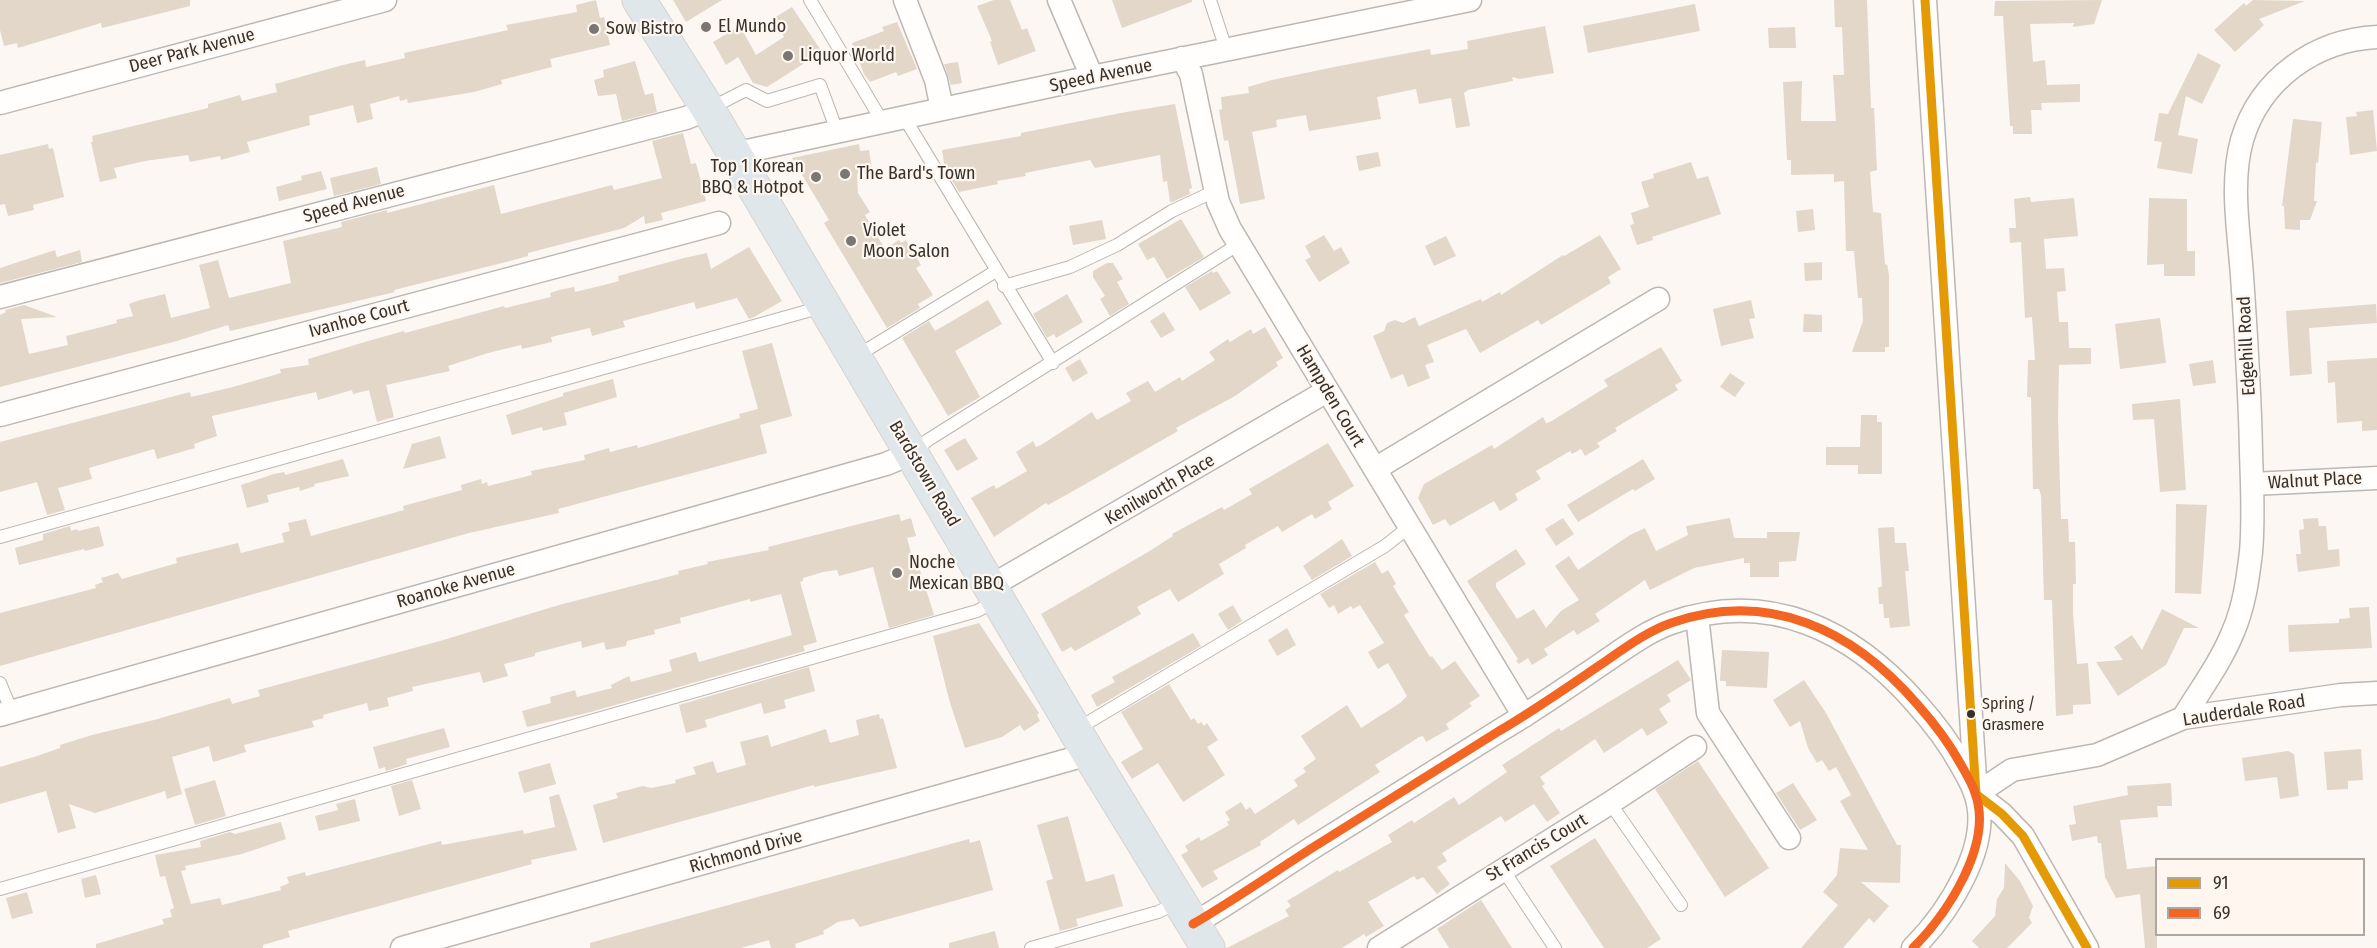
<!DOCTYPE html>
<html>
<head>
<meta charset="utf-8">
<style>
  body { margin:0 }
  #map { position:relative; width:2377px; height:948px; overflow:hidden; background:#fcf7f2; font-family:"Fira Sans Condensed",sans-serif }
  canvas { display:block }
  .legend { position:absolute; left:2155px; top:858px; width:210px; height:78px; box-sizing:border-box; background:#fff7ef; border:2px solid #afa8a1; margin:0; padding:8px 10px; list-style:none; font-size:18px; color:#36312c }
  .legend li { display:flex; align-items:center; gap:12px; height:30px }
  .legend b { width:30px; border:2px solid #afa8a1 }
</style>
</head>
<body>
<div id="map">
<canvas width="2377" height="948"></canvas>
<ul class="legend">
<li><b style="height:8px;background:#e49a04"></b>91</li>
<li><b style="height:8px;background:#f26522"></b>69</li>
</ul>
</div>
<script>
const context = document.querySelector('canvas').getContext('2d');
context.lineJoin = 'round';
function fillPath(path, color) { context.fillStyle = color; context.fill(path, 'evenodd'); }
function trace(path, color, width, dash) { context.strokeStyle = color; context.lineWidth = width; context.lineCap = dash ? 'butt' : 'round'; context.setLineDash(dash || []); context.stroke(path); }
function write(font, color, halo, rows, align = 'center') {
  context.font = font + ' "Fira Sans Condensed",sans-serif'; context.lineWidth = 4.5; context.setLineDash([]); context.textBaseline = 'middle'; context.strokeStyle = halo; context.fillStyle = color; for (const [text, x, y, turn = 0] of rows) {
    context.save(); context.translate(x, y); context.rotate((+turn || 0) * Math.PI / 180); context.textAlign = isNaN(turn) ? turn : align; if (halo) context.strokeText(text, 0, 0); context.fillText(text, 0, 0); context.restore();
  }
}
fillPath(new Path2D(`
  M0,0H190V6L102,28L101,23L18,48L17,43L4,46L0,30Z
  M596,0L600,18L604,17L610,45L550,59L552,67L501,80L502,84L474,92L408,103L407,99L400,101L399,96L370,104L373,119L357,123L353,105L309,116L310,125L247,142L250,152L221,160L220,156L190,162L188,155L145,161L114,168L117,178L100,182L91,142H93L92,136L208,108V104L240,95L242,101L277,92L275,84L343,65L365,60L366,67L405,58L404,53L508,30L506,25L577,12L576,5Z
  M673,0H722L686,22Z
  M994,0H1010L1022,30L1027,28L1036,51L998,65L990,42L992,41L977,6Z
  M1112,0H1192V2L1122,28Z
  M1834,0H1867L1871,108H1874L1877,170L1870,172L1873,212L1881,213L1885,265L1887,264L1889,275V347H1885V352H1852L1863,321L1862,298H1858L1854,251H1846L1844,181L1834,182V174L1791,175V160H1787L1783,82L1802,81L1801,121H1836L1833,75H1844L1842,27H1835Z
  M2102,0L2094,24L2073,27L2074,23L2030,24L2033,62L2045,60L2047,85L2080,84V102L2041,103L2042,110H2031L2032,134H2013V126H2010L2003,16H1994L1995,1Z
  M2253,0L2305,1L2259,19L2264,25L2235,52L2214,30L2244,3L2246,6Z
  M1695,4L1700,31L1588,53L1583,26Z
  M792,7L822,52L767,87L753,83L738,57L726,65L713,42L740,26L756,55L784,37L774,18Z
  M897,22L917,69L898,76L896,72L870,82L864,74L852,43L884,31L882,27Z
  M1545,26L1554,73L1520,79L1512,77L1513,81L1468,90L1464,93L1470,126L1456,128L1451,98L1419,104L1416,89L1377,97L1381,119L1309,131L1306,115L1276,120L1277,127L1252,132L1265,199L1240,204L1228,140L1224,141L1219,110L1222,109L1221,97L1249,93L1248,87L1272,80L1339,66L1430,49L1431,55L1468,49L1467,41Z
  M1795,27L1796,48H1769L1768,28Z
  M2198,53L2221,65L2202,104L2186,96L2178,135L2198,139L2192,174L2157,168L2162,142L2154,141L2159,113L2168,114Z
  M635,61L645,95L653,93L657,112L622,121L616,94L598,96L594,80L604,77L603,70Z
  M958,62L962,83L951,85L944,64Z
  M1175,104L1192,188L1189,189L1190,194L1172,202H1170L1167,181L1163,182L1160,155L1095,168L1090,160L1025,173L1026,176L997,181L998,184L959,192L945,169L942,150L1021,136V133L1126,112Z
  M2373,110L2377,151L2350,155L2346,117L2357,116L2356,112Z
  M2293,119L2322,122L2318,163L2316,162L2314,201H2317L2310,220H2300V230L2285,229L2284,206H2282Z
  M683,133L691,164L696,163L706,201L661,213L663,220L645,224L644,216L624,228L528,253V256L510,261L394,290L395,292L230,331L228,325L177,341L0,387V315L6,312L5,310L24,305L57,317L21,319L29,354L68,345L66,336L117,323L116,320L133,316L129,304L140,300L165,294L171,318L210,308L199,265L218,260L229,298L291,283L283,241L342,227L341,222L387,210V213L494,185L501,214L612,185L614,190L662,178L652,141Z
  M48,144L49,149L53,148L64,197L33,205L34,210L8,216L5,204L0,205V155Z
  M859,144L860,151L869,150L872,170L857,174L858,193L870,212L865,215L885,249L899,240L901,243L906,240L921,265L916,268L933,295L918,304L920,308L887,328L824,223L829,220L792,158Z
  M1378,152L1381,166L1359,171L1356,156Z
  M1691,162L1697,179L1708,176L1721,214L1652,237L1653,240L1637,245L1630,225L1634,224L1631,213L1649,207L1641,182L1654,178L1653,174Z
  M377,167L381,184L334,196L330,178Z
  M321,171L327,189L279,201L276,187L302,180L301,176Z
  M2030,197L2031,202L2074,198L2078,236L2044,239L2046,269L2064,268L2066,291L2057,292L2059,322H2068L2069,348H2091V364L2059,365L2058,418L2061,519H2068L2069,542H2075L2076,584H2073V613L2077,664L2088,663L2091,704L2073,705V714L2056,716L2052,600H2044L2041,495L2039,489H2033L2031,397H2027L2028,360H2035L2032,317L2025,318L2021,242L2010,243L2009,228H2016L2014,199Z
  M2149,198L2187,199V251H2195V276H2164V264L2147,265Z
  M1813,209L1815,230L1798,232L1796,211Z
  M1181,219L1204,257L1167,279L1154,257L1147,260L1138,244Z
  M1102,220L1106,239L1073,245L1069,226Z
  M1324,235L1334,251L1341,247L1350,263L1319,282L1305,260L1311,257L1305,246Z
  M1600,235L1621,269L1608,277L1611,283L1541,325L1538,320L1480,353L1466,329L1427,345L1434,362L1425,365L1430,378L1408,387L1403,374L1391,379L1373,336L1384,331L1387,323L1395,320L1403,323L1415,317L1419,326L1481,299L1482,302L1500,292L1501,295L1563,255L1564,256Z
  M1446,236L1456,256L1434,266L1425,246Z
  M749,247L782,301L754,317L749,319L737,298L696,309L694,302L623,321L625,327L592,336L590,328L551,337L552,342L522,349L521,345L488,353L448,366L450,371L386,385L394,417L377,422L369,390L353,394L352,390L318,400L316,392L212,416L217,436L194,444L195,448L157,459L154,449L89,468L92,479L58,488L65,510L47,515L37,482L0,492V442L190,392L191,397L233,387L281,373L280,369L309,365L308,359L375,339L404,331L405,333L504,306L505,308L551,297L550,293L559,290L574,287L575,292L604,285L619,281L618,276L684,258L707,253L711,269Z
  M55,250L57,257L80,250L82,262L0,283V268Z
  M1822,262V280L1805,281L1804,263Z
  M1107,263H1113L1123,279L1117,282L1129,304L1110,316L1100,299L1105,296L1093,277V271Z
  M1212,271L1213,273L1217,271L1231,293L1200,311L1185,287Z
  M1067,294L1083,322L1056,338L1054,334L1047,338L1033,314Z
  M988,300L1002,324L955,351L980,397L948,416L902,338L929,321L935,331Z
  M1751,300L1755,318L1749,319L1754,338L1721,346L1713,309Z
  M2376,304L2377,323L2309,328L2312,374L2290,376L2286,311Z
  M1164,312L1175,330L1161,338L1150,321Z
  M1804,314L1822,315V332H1803Z
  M2160,318L2166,363L2120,369L2115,324Z
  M1265,327L1283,358L1276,362L1278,366L1235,396L1176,428L1178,431L1075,490L1048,505L1046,503L994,537L971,498L994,485L996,489L1027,471L1016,452L1033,441L1036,447L1041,445L1092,412L1097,420L1131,401L1126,393L1148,381L1155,392L1180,377L1182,381L1215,360L1209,352L1228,339L1230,342L1251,329L1253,334Z
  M772,343L792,416L760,425L767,453L558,509L559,513L469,533L0,666V613L96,588L95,585L103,582L101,578L118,573L122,579L177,563L176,558L238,543L241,553L284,542L282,533L290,531L288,523L306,519L311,536L404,510L403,506L462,490L461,485L481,479L482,484L487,482L488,486L532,475L531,471L585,460L584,455L609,448L610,452L637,445L638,448L740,418L739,414L758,409L742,351Z
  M1661,347L1682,381L1675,385L1678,390L1615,428L1617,431L1597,443L1600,447L1585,456L1581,449L1572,454L1570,451L1536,471L1541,479L1515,494L1518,500L1500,511L1494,501L1450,526L1445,519L1433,525L1418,498L1424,484L1492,445L1494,449L1543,417L1546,423L1550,422L1608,386L1604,380Z
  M2377,358V430L2362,431V421L2337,423L2335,382L2328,383L2327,361Z
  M1080,359L1088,373L1073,382L1065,368Z
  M2213,360L2216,383L2193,386L2189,364Z
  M1730,373L1745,383L1735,397L1720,387Z
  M613,379L617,397L564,413L567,425L543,431L542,427L512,435L506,415L563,396V393Z
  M2180,399L2186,490L2160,492L2154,419L2133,420L2132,404Z
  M1861,415H1877V422H1882V474H1858V465H1826V447H1860Z
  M440,436L446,458L403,469L412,444Z
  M965,438L978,459L957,471L944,450Z
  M1328,443L1354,486L1328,502L1332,509L1315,519L1312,514L1282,532L1278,526L1245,545L1246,548L1219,564L1224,574L1178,602L1170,589L1137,607L1141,614L1075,651L1071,647L1062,652L1041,614L1148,552L1173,536L1172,534L1222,507L1224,510L1252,494L1249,489Z
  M343,459L349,476L314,484L315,486L300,491L299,487L267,495L269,502L247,508L241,485L274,474L284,472L285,475Z
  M1643,459L1655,479L1635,491L1633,489L1578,522L1567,505Z
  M2176,504L2207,505L2201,594L2175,593Z
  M899,514L901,521L911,518L916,536L907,538L916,571L920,570L934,615L889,628L873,567L839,576L837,570L823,572L803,578V581L800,582L817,642L803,646L805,651L587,713L527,727L522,711L551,703L550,697L575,690L577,697L612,688L611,685L629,676L631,682L672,671L669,660L696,652L699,662L792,635L781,594L750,602V599L680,618L681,623L654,630L655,634L627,641L626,646L606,650L604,642L582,648L581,641L535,653V656L504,664L508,676L483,683L480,672L412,687L413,691L387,698L389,706L369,711L367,703L323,715L324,718L312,721L314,727L244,745L246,752L213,762L209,746L172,757L182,794L167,799L165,791L95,813L69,804L76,828L58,833L46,791L0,804V767L37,756L60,748V745L92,735L154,720L230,698L232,704L260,696L258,690L440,641L559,605L679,574L678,571L708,564L707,562L769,550L768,547Z
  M1563,518L1574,534L1556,546L1545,529Z
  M1730,518L1734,538H1767V532H1800L1796,561L1779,562V577H1750V563H1744V558L1694,568L1650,590L1645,580L1595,614L1600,621L1577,635L1574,630L1544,649L1548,655L1532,665L1528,658L1519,664L1516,661L1518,659L1467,581L1516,549L1526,564L1496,583V587L1517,619L1534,609L1546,628L1561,611L1579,600L1555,566L1569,556L1578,570L1630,535L1645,528L1656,551L1688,535L1686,526Z
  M2318,518L2319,526H2326L2328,550L2339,549L2340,566L2298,572L2296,554H2301L2299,530L2304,529L2303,519Z
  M70,526L71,531L77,529L78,531L99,526L104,546L85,551L84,549L19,565L15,548L43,540V534Z
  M1894,527L1895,543H1906L1909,571H1905L1910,626L1890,628L1889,618H1884L1883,604H1879L1878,588L1882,586L1878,528Z
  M1342,539L1352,556L1312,580L1303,566Z
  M1375,562L1382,574L1388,570L1396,584L1393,586L1409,612L1404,615L1430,657L1432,656L1442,670L1455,661L1480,696L1469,703L1472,706L1446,724L1449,729L1426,742L1423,736L1419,737L1399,750L1375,765L1380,772L1298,825L1294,819L1260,842L1261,845L1213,871L1218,879L1202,888L1181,855L1188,851L1185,846L1199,837L1201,841L1229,825L1227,822L1230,820L1225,812L1241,802L1246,810L1250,807L1255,814L1298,786L1294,780L1306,772L1303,768L1316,759L1301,736L1347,705L1361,728L1400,703L1407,696L1388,663L1378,669L1368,652L1384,643L1360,605L1353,609L1351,606L1338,614L1334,605L1329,608L1320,594Z
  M1233,605L1242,621L1228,630L1218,614Z
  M2369,607L2372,648L2289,652L2288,625L2339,623V619L2350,618L2349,608Z
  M2162,609L2199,628H2184L2166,665L2118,696L2096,662L2123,660L2114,647L2132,635L2142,650Z
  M979,623L1039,713L1037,715L1040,721L1024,731L1020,725L1002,737L965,748L950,703L933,636Z
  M1287,628L1296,645L1277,656L1268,640Z
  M1193,633L1201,646L1097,707L1091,695L1115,682L1112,677Z
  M1722,650L1769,652L1767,688L1726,686V681H1720Z
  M1678,660L1691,680L1667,695L1671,701L1659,709L1668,723L1647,736L1642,728L1604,753L1595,739L1540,777L1545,784L1542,786L1560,813L1547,822L1534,804L1505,822L1501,816L1442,853L1447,861L1437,867L1450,884L1437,894L1423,877L1417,880L1414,876L1368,902L1384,926L1366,937L1364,934L1342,948H1227L1289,916L1285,910L1291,906L1287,901L1338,870L1339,872L1392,842L1388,835L1412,820L1414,823L1454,797L1459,805L1507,772L1502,765L1559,728L1561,731Z
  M809,667L815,691L784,700L786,708L764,714L761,703L705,720L707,727L686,733L679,705Z
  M1804,680L1826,713L1897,845H1901L1900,883L1861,882L1889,906L1874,923L1869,918L1843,948H1801L1838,905L1823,892L1837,875L1840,848L1868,850L1840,801L1851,795L1836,767L1829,771L1822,760L1817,763L1808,748L1800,721L1790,727L1773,700Z
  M1169,684L1191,720L1194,718L1198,724L1201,722L1204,726L1207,723L1218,740L1207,747L1225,775L1183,802L1158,763L1132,779L1121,762L1143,749L1121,712Z
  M879,714L880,719L883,718L897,768L814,787V785L603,843L593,805L618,798L616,793L643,786L651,788L676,783L675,780L696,774L693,767L713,761L717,773L746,765L740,742L768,735L771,747L826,729L830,743L859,735L856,720Z
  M444,728L450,747L406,759L407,764L386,771L385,767L379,769L373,747Z
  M2361,749L2363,780L2348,781V789L2327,790L2324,752Z
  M2288,751L2294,754L2299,796L2280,799L2277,777L2245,781L2242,758Z
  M1698,761L1769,868L1725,897L1655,789Z
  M550,763L556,784L524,793L518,772Z
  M215,780L226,816L195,825L184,789Z
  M412,780L421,809L399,816L391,786Z
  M1793,783L1817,820L1800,830L1776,793Z
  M2171,783L2172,806H2157L2158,817L2120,820L2127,869L2157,866V948H2145L2140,894L2116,898L2105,877L2101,843H2098L2097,836L2072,841L2069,825L2076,824L2073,806L2128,795L2127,786Z
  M559,794L577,850L531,860L532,864L288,931L290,937L263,945V948H96V944L164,924L162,919L172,917L170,910L174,908L165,876L160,877L155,855L201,847L200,841L230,832L235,834L281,822L286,839L242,854L185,866L186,870L181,871L191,904L220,898L222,905L281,890L280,887L289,883L287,877L305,872L306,876L441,841L442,845L523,830L524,834L555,827L549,797Z
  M355,799L360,821L319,831L315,816L338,810L336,804Z
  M1068,816L1086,882L1114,874L1123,906L1076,919L1078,926L1060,931L1046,881L1053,879L1037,825Z
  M1595,838L1661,939L1647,948H1604L1550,866Z
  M969,839L970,843L980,840L993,890L860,927L854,919L838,922L823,931L824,934L795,944L796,948H771L769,940L741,948H590V943Z
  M2005,863L2020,881L2033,906L2029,918L2032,923L2007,948H1979L1972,941L1995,916L1997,899L2004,888Z
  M96,875L101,894L85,898L81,879Z
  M27,892L33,913L12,919L6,898Z
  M1481,900L1512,948H1449L1437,929Z
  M995,931L999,948H949V943Z`), '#e3d7c9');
const service = new Path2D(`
  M810,0L882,121
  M1210,0L1226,49
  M709,109L746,90L767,101L820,85L837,131
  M904,117L1053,363
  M1004,286L1070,267L1117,245L1172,211L1215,191
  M855,357L996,271
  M912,453L928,440L1239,244
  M0,537L822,307
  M0,683L12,712
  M1077,729L1385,546L1409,527
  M1610,803L1681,905
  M1502,868L1555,948
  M0,889L977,611L998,600
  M1031,948L1158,912L1179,902`);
const minor = new Path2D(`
  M905,0L936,80L942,109
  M1059,0L1092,77
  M1925,0L1976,794L2002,814L2023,836L2087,948
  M1182,58L1191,74L1218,202L1230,229L1524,716
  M0,103L385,0
  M733,154L1092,77L1470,0
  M0,297L686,118L708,109
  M0,415L719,223
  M1375,469L1658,299
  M2252,484L2377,478
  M991,586L1327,391
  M1697,616L1708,713L1789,838
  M0,715L886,464L912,453
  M2183,718C2200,690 2221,662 2233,632C2244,607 2248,578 2251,552C2254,519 2252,485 2251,452C2250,393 2246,334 2242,276C2239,232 2230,183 2242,140C2260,79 2315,40 2377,37
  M1976,794L2012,770L2097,755L2183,718L2341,695L2377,693
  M1193,924C1234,900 1273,873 1312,848C1374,809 1437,770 1499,731C1535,710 1569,686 1603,663C1625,648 1646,632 1671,623C1769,589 1853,630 1917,704C1933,722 1948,741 1960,763C1965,772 1972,783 1975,793C1994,844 1947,914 1913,948
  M402,948L1089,754
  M1379,948L1610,803L1695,747`);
const primary = new Path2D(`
  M639,0L708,109L1089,754L1208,948`);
trace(service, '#bcb7b3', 14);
trace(minor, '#bcb7b3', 25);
trace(primary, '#d6d3d0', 35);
trace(service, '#fffefd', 12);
trace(minor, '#fffefd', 22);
trace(primary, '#e0e7ea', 33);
trace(new Path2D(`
  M1925,0L1976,794L2002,814L2023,836L2087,948`), '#e49a04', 9);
trace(new Path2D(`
  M1193,924C1234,900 1273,873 1312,848C1374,809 1437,770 1499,731C1535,710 1569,686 1603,663C1625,648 1646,632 1671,623C1769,589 1853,630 1917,704C1933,722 1948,741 1960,763C1965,772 1972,783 1975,793C1994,844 1947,914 1913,948`), '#f26522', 9);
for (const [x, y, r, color] of [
  [706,27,6,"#7b7671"],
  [594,29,6,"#7b7671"],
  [788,56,6,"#7b7671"],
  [845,174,6,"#7b7671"],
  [816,177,6,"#7b7671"],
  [851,241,6,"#7b7671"],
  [897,573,6,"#7b7671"],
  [1971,714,5,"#36312c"]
]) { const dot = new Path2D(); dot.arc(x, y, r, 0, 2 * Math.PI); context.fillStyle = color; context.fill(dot); trace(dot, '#fff7ef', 2); }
write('16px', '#36312c', '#fff7ef', [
  ["Spring /",1982,705],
  ["Grasmere",1982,726]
], 'left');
write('18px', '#36312c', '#fff7ef', [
  ["El Mundo",718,27],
  ["Sow Bistro",606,29],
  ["Liquor World",800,56],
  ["Top 1 Korean",804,167,"right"],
  ["BBQ & Hotpot",804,188,"right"],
  ["The Bard's Town",857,174],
  ["Violet",863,231],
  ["Moon Salon",863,252],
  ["Noche",909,563],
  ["Mexican BBQ",909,584]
], 'left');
write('18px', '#36312c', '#fff7ef', [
  ["Deer Park Avenue",192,51,-15],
  ["Speed Avenue",1101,76,-12],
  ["Speed Avenue",354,204,-15],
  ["Ivanhoe Court",359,319,-15],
  ["Edgehill Road",2247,346,-93],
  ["Hampden Court",1330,396,59],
  ["Bardstown Road",924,474,59],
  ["Walnut Place",2315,481,-3],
  ["Kenilworth Place",1160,490,-30],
  ["Roanoke Avenue",456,586,-16],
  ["Lauderdale Road",2244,711,-9],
  ["St Francis Court",1537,848,-31],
  ["Richmond Drive",746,852,-16]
]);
</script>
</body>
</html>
